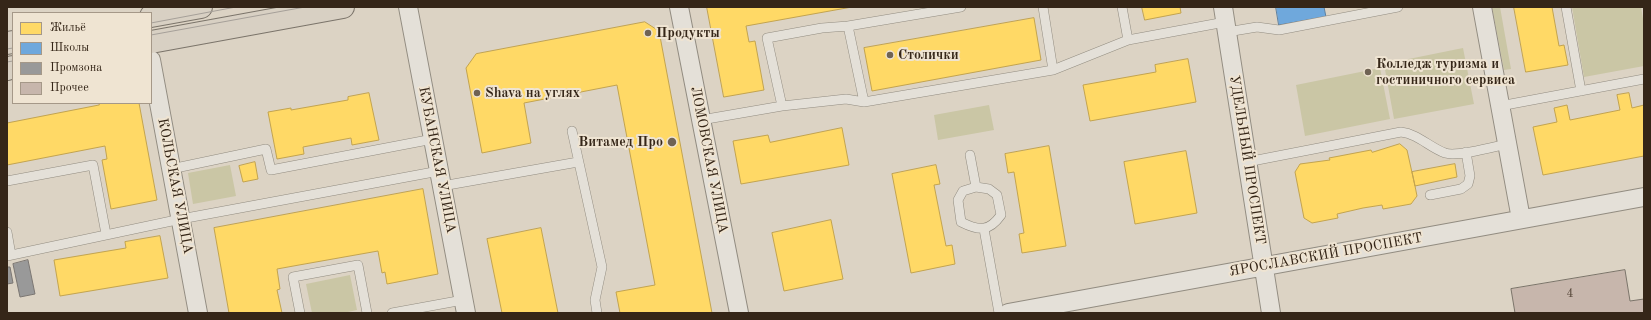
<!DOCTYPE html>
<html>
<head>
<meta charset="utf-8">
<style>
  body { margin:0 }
  #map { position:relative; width:1651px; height:320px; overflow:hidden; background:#dcd3c4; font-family:"Old Standard TT",serif }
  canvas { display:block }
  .frame { position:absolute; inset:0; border:8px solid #352618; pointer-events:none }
  .legend { position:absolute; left:12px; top:12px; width:140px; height:92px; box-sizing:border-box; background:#efe4d2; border:1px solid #a59888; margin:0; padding:5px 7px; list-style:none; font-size:12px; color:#352618 }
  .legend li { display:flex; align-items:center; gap:8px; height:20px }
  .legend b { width:20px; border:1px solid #a59888 }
</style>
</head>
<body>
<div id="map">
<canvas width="1651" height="320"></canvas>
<div class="frame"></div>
<ul class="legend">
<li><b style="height:11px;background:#ffd966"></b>Жильё</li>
<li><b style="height:11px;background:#6fa8dc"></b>Школы</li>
<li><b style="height:11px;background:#999"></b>Промзона</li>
<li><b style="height:11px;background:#c7b6ac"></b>Прочее</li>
</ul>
</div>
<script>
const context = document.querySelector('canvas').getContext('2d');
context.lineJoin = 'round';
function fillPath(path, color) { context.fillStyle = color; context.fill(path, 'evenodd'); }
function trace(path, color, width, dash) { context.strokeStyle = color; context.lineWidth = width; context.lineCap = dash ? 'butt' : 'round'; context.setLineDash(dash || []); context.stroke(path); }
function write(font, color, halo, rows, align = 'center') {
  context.font = font + ' "Old Standard TT",serif'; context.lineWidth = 4; context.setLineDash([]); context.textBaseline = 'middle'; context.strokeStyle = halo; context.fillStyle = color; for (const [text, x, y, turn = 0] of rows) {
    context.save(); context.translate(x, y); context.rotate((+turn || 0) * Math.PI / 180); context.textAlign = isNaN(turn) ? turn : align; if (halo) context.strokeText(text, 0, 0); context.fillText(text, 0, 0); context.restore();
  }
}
fillPath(new Path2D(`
  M1492,7H1500L1511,69L1504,70Z
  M1572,7H1641L1644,25V66L1584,77Z
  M1463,48L1474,104L1394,119L1384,64Z
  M1380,68L1390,119L1305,136L1296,85Z
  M989,105L994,130L938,140L934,115Z
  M230,165L236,196L193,204L188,173Z
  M350,275L357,310L343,313H312L306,284Z`), '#cac6a5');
const homes = new Path2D(`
  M707,7H852L746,26L749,42L755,41L764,90L724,97Z
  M1142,7H1180L1181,13L1145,20Z
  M1514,7H1552L1559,46L1564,45L1568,65L1526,72Z
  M1034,18L1041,60L872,91L864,48Z
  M645,22L659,31L712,313H620L616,292L655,285L617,85L524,103L531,143L482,153L466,68L476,54Z
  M1188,59L1196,102L1090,121L1083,85L1156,72L1155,65Z
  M369,93L379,140L352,145L351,138L303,147L304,154L277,159L268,112L291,108V110L348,100V97Z
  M1629,93L1632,108L1644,105V156L1543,175L1533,127L1557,122L1554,108L1567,105L1570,120L1620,110L1617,95Z
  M99,103H139L157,200L111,209L102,160L107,159L105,146L7,165V123L99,105Z
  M842,128L849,165L741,184L733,141L768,135L770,142Z
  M1400,144L1407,150L1415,186L1417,196L1411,204L1383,209L1382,205L1363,208L1337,214L1338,218L1312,223L1304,218L1295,172L1300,164L1330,160L1329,158L1371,150L1372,152Z
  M1049,146L1066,246L1022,253L1019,234L1024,233L1014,172L1008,173L1005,154Z
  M1186,151L1197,213L1135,224L1124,162Z
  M255,162L258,179L243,182L239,166Z
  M1455,164L1457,177L1415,186L1412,172Z
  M936,165L940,184L934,185L946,246L952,245L955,264L911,273L892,174Z
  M423,189L438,274L387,284L385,272L382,273L378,251L299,265L277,269L280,289L277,290L282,313H229L214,228Z
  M831,220L843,279L784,291L772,233Z
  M541,228L558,313H502L487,239Z
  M160,236L168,278L60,296L54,260L126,248L125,242Z`);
fillPath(homes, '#ffd966');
trace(homes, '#c2a34f', 1);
const schools = new Path2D(`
  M1276,7H1324L1326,17L1279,25Z`);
fillPath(schools, '#6fa8dc');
trace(schools, '#5e81a1', 1);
const industry = new Path2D(`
  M28,260L35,294L20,297L13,264Z
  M7,267H10L13,283L7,284Z`);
fillPath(industry, '#999');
trace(industry, '#7b7672', 1);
const building = new Path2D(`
  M1625,270L1630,301L1644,299V313H1515L1511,289Z`);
fillPath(building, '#c7b6ac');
trace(building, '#7b746a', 1);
const lane = new Path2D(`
  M1043,7L1053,70
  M1122,7L1128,40
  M1566,7L1581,91
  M848,26L864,102
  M1227,32L1257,27L1279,30L1398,7
  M782,106L767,38L822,28L848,26L961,7
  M1500,106L1644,79
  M701,120L782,106L846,99L864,102L1053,70L1128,40L1225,22
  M572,131L602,267L595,300L597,313
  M970,155L976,187
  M1247,162L1401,132C1418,134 1429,147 1445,153C1457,157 1493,147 1507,144
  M171,169L266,149L271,170L433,139
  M7,181L93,165L106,234
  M442,186L578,162
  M976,187L989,189L997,195L1001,215C989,232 979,231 961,222L958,200L963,191Z
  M1430,195L1461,189L1468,184L1470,176L1466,152
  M984,229L999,313
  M7,232L11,255
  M7,256L181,219L439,171
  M300,313L293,277L358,265L367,313
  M392,313L463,300`);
const street = new Path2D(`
  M408,7L466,313
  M679,7L739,313
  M1223,7L1271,313
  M1482,7L1521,219
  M151,60L198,313
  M1008,313L1644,197`);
const primary = new Path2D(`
  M151,16L201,7
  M151,42L343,7
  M7,43L13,42
  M7,69L13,67`);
trace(lane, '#928c81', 10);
trace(street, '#928c81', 20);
trace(primary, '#7b746a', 24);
trace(lane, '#e4e0d8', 9);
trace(street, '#e4e0d8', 18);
trace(primary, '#d8d0c3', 22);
trace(new Path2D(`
  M151,23L236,7
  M151,35L305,7
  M7,49L13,48
  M7,62L13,61`), '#a6a099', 1);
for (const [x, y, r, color] of [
  [648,33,4,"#6f6354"],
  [890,55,4,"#6f6354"],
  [1368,72,4,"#6f6354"],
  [477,93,4,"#6f6354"],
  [672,142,5,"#6f6354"]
]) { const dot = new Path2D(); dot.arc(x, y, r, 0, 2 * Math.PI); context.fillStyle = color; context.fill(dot); trace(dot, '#efe4d2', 1.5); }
write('12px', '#5a4a3d', null, [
  ["4",1570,294]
]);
write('bold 14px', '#352618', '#efe4d2', [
  ["Продукты",656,33],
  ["Столички",898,55],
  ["Колледж туризма и",1376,64],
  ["гостиничного сервиса",1376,80],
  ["Shava на углях",485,93],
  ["Витамед Про",663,142,"right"]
], 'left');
write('14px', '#352618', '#efe4d2', [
  ["КУБАНСКАЯ УЛИЦА",437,160,79],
  ["ЛОМОВСКАЯ УЛИЦА",709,160,79],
  ["УДЕЛЬНЫЙ ПРОСПЕКТ",1247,160,81],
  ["КОЛЬСКАЯ УЛИЦА",175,186,79],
  ["ЯРОСЛАВСКИЙ ПРОСПЕКТ",1326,255,-10]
]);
</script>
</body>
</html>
